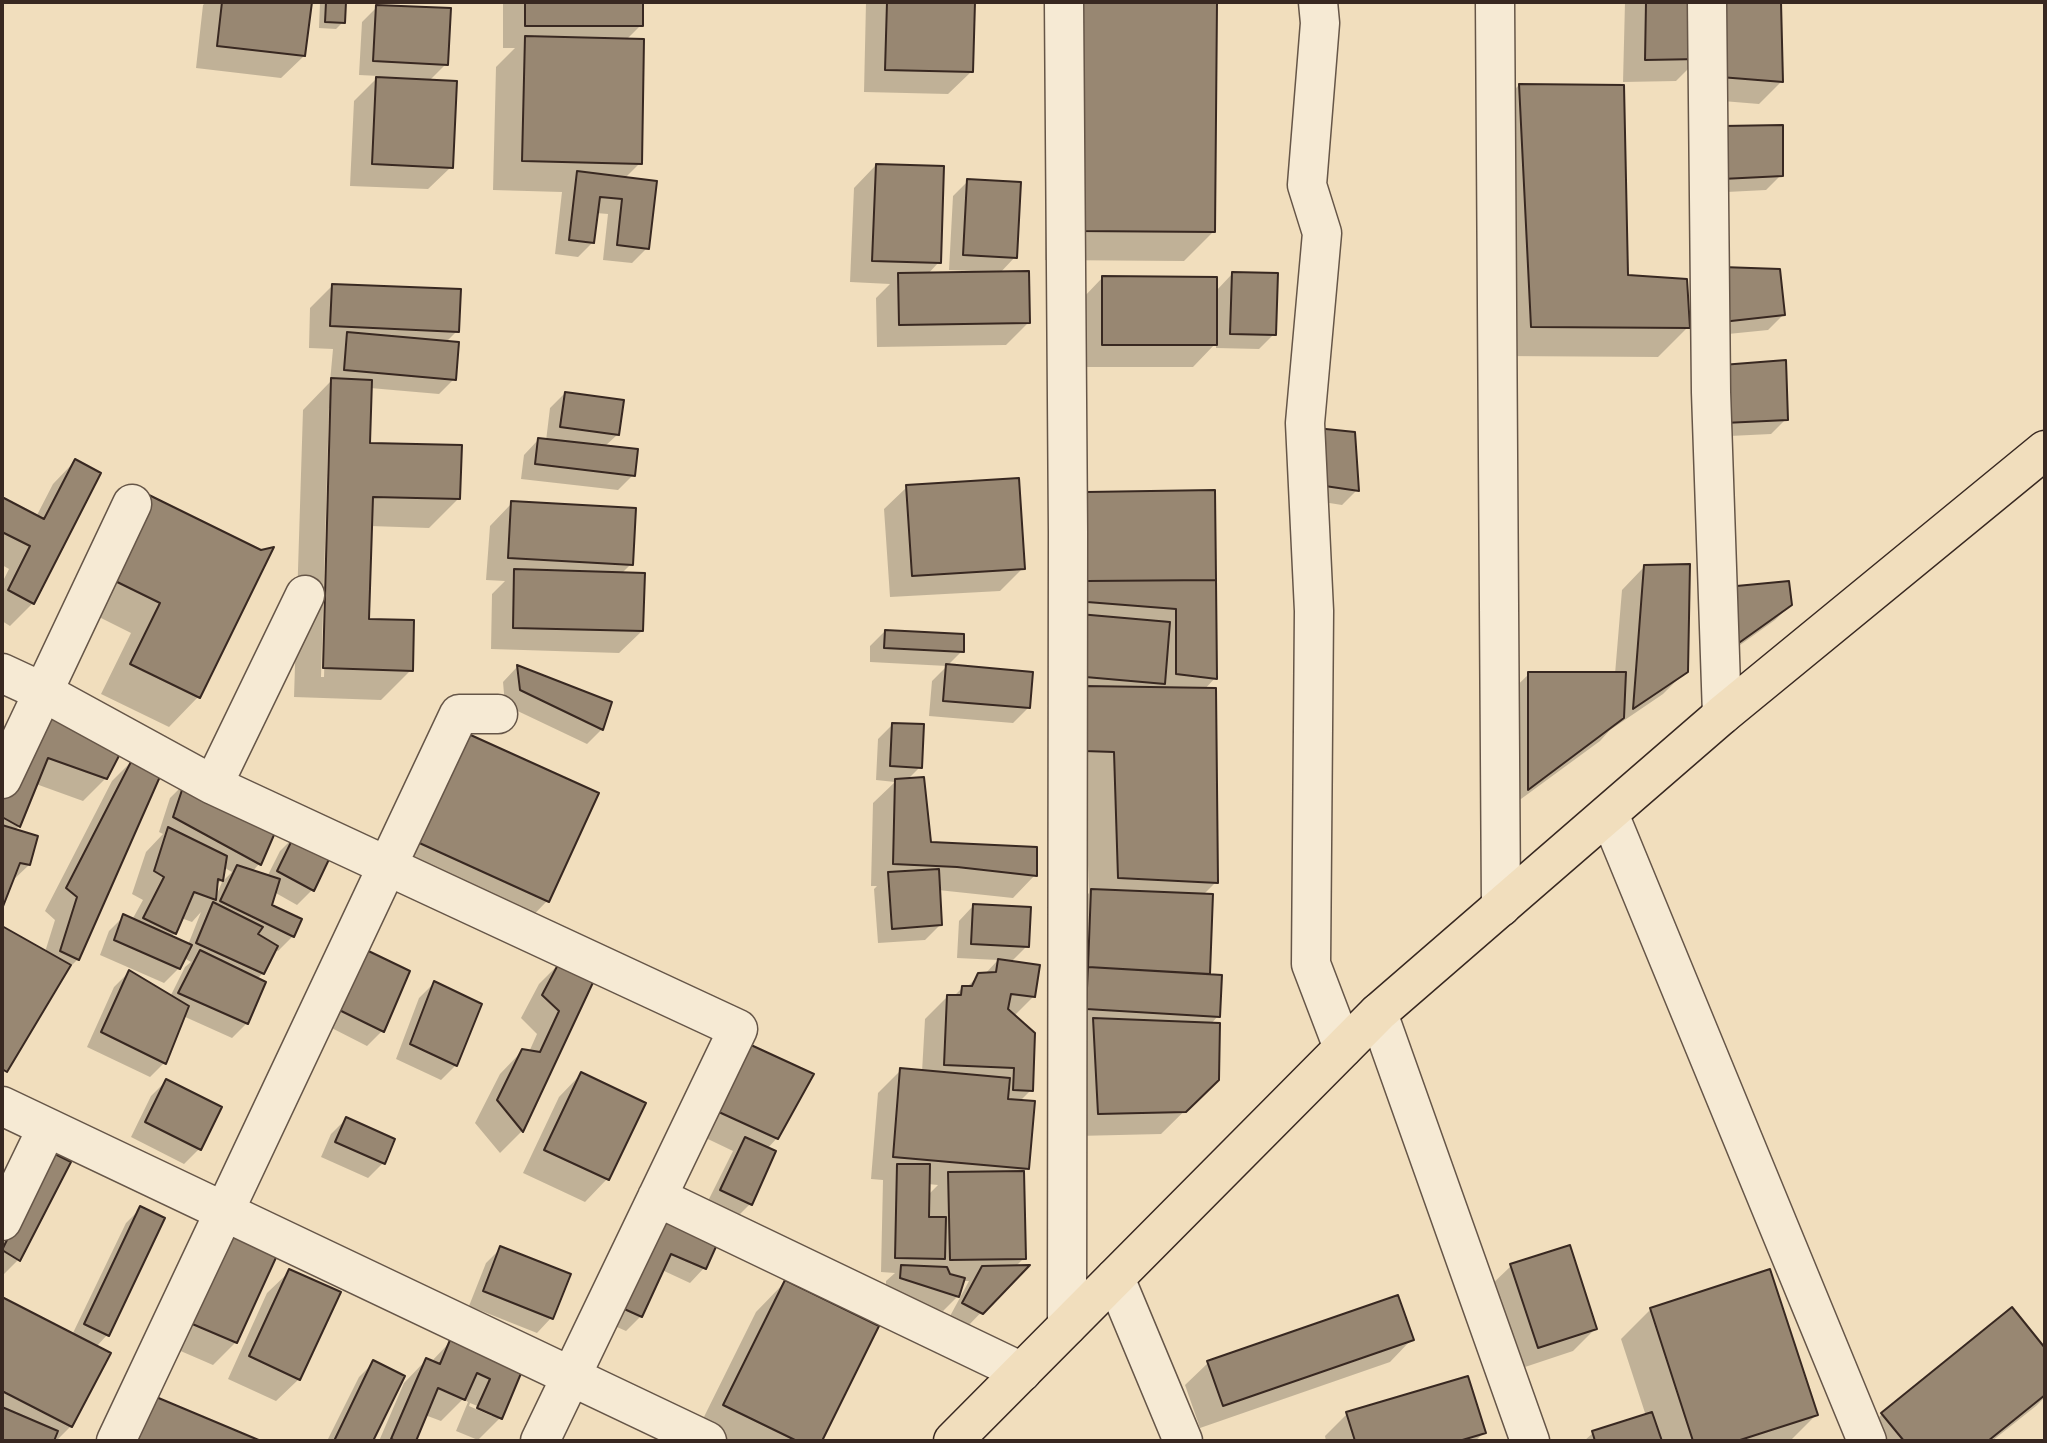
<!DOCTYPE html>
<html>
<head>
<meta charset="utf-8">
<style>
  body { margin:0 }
  #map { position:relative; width:2047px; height:1443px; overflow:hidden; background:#f1debd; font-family:"Libre Caslon Text",serif }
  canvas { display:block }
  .frame { position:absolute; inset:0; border:4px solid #382821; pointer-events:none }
</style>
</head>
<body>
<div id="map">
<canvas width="2047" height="1443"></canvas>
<div class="frame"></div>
</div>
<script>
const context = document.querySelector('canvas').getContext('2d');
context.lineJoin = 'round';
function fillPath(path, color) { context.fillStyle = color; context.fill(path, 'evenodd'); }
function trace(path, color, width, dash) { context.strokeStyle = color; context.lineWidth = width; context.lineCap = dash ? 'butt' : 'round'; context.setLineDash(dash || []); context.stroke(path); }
fillPath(new Path2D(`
  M206,2H310L304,56L281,78L196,68L203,5Z
  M320,2H344L343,22L336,29L319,28Z
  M503,2H641V25L626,40L640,163L624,179L647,248L632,263L603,260L608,214L596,213L593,242L578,257L555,254L562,192L493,190L496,67L515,48H503Z
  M866,2H973L971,72L948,94L864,92Z
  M1067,2H1215L1213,232L1184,261L1045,260L1047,21Z
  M1625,2H1697L1699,58L1676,81L1623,82Z
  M1710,2H1779L1781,82L1759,104L1698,99Z
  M377,7L446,64L429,81L451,167L428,189L350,186L354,101L379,76L359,75L362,22Z
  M1519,85L1626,276L1688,327L1658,357L1502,356L1490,115Z
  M1724,128L1781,175L1766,190L1707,193Z
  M876,165L939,262L927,275L973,274V271L949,270L953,196L968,181L1015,257L999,274L1028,323L1006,345L877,347L876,298L890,284L850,282L854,188Z
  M1779,271L1783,315L1768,330L1708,336Z
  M1233,273L1274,334L1259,349L1216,348V343L1193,367H1080L1081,300L1103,277L1216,291Z
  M333,285L457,331L446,342L454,379L439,394L370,388L368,444L459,498L429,528L370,526L367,621L411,670L381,700L294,697L303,410L330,382L333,349L309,348L310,308ZM329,408H332L324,677H321Z
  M1723,367L1786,419L1771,434L1709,437Z
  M565,393L617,435L604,447L633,475L618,490L521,479L524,455L538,440L546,441L550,408Z
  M1302,445L1357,490L1342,505L1304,499Z
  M75,461L33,603L10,626L2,621V583L9,569L2,565V499L36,517L53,484Z
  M907,487L1023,568L1000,591L890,597L884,509Z
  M1213,492L1215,678L1204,690L1216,882L1203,895H1211L1208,976L1218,1016L1210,1025L1217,1079L1161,1134L1077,1136L1069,913L1089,893L1085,781L1064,516Z
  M512,503L631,564L621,574L642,631L619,653L491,649L492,594L505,581L486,580L490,526Z
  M120,527L261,551L270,550L198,697L169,727L101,694L131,633L81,608Z
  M1644,567L1686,671L1663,694L1610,730L1600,741L1506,810V696L1529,674H1615L1622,590Z
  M1711,603L1790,605L1775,620L1715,663Z
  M885,631L962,651L947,666L1028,708L1013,723L929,716L932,681L947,666L870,662V646Z
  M517,667L602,729L587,744L505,705L503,682Z
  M893,724L920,767L907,780L929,843L1035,875L1013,898L938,890L940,925L925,940L878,943L874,889L877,886H871L873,803L895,782L876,780L878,739Z
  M21,734L106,778L83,801L36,784L19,826L14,831L29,865L10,883L2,905V776Z
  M135,758L160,773L78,959L66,971L2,1075V928L45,952L55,920L45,911L112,781Z
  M435,763L547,901L518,931L386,871Z
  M185,783L274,828L259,864L252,872L267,877L280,851L295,836L329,854L312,890L297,905L274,892L269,906L293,936L278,951L275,950L263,973L257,979L247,1023L232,1038L183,1016L164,1063L150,1077L87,1047L114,987L129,972L170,997L185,967L191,962L184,958L179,968L164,983L100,955L109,931L124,916L132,920L143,900L132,894L146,852L163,834L159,832L170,798ZM223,867L232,872L222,882L215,899V886L222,880ZM201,912L188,945L171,937L175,933L181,918L192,922Z
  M973,906L1027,946L1011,962L1034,996L1014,1016L1031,1090L1019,1102L1027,1168L1023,1173L1024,1258L1015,1267L1026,1266L966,1328L949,1318L969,1281H962L958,1296L943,1311L886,1293V1281L895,1273L881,1272L883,1180L871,1179L878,1093L901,1070L922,1072L925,1019L947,997H953L963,987H967L979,975H984L998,960L957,958L959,921ZM928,1184L938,1185L927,1196Z
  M356,947L382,1031L367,1046L314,1019Z
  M562,961L595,975L522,1131L500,1153L475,1123L500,1074L522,1051L529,1052L537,1034L521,1018L539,984Z
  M434,983L456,1065L441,1080L396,1059L419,998Z
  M728,1070L777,1138L767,1149L750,1204L735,1219L706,1205L733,1151L689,1130Z
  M581,1074L643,1104L607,1179L585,1202L523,1173L559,1097Z
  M166,1081L199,1149L184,1164L131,1137L151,1096Z
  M346,1119L383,1163L368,1178L321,1157L331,1134Z
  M37,1169L19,1259L4,1274L2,1273V1238Z
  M141,1208L163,1218L107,1335L96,1347L71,1426L56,1441H2V1299L72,1335L126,1223Z
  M650,1232L704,1268L690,1283L662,1270L641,1316L626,1331L608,1323Z
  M501,1248L551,1318L537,1333L469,1306L486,1263Z
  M277,1252L236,1342L213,1365L169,1346L210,1255Z
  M1511,1266L1595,1329L1573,1351L1516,1370L1488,1288Z
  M290,1271L299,1379L276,1401L228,1379L267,1293Z
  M785,1282L877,1327L820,1441H708L695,1435L756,1312Z
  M1651,1309L1816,1415L1790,1441H1584L1593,1433L1646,1416L1621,1339Z
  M2012,1310L2045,1351V1397L2036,1406L1992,1441H1855L1882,1414Z
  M1412,1339L1390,1362L1200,1428L1185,1385L1208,1363Z
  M450,1342L520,1371L500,1418L478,1440L456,1431L468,1402L463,1399L441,1421L425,1415L414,1441H379L404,1383L426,1360L431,1362ZM470,1403L492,1412V1416L469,1406Z
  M373,1363L402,1376L371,1441H327L359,1377Z
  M149,1396L256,1441H117Z
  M1347,1414L1484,1433L1475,1441H1326L1325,1436Z`), '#0003');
const building = new Path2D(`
  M222,2H312L305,56L217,46Z
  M326,2H346L345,23L325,22Z
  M525,2H643V26H525Z
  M887,2H975L973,72L885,70Z
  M1076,2H1217L1215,232L1074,231Z
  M1646,2H1699L1700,59L1645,60Z
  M1726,2H1781L1783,82L1720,77Z
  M376,5L451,8L448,65L373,61Z
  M525,36L644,39L642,164L522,161Z
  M376,77L457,81L453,168L372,164Z
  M1519,84L1624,85L1628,275L1687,279L1690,328L1531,327Z
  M1783,125V176L1722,179L1723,126Z
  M876,164L944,166L941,263L872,261Z
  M577,171L657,181L649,249L617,245L622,199L600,197L594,243L569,240Z
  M967,179L1021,182L1017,258L963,255Z
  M1722,267L1780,269L1785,315L1722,322Z
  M1029,271L1030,323L899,325L898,273Z
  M1232,272L1278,273L1276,335L1230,334Z
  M1102,276L1217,277V345H1102Z
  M332,284L461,289L459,332L330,326Z
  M347,332L459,342L456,380L344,370Z
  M1786,360L1788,420L1724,423L1722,365Z
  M331,378L372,380L370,443L462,445L460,499L373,497L369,619L414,620L413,671L323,668Z
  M565,392L624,400L619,435L560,427Z
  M1316,428L1355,432L1359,491L1318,485Z
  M538,438L638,449L635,476L535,464Z
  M75,459L101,473L34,604L8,590L30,546L2,532V497L44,519Z
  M1019,478L1025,569L912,576L906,485Z
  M1215,490L1216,580L1087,581L1086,492Z
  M149,495L261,550L274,547L200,698L130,664L160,603L109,578Z
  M511,501L636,508L633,565L508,558Z
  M1690,564L1688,672L1633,709L1644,565Z
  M514,569L645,573L643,631L513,628Z
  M1216,580L1217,679L1176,674V609L1087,602V581Z
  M1789,581L1792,605L1729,650L1726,587Z
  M1079,614L1170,622L1165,684L1074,676Z
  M885,630L964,634V652L884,648Z
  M946,664L1033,672L1030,708L943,701Z
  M517,665L612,702L603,730L520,690Z
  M1528,672H1626L1624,718L1528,790Z
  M1085,686L1216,688L1218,883L1118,878L1114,752L1084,751Z
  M43,709L122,750L107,779L48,758L20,827L2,817V800Z
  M892,723L924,724L922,768L890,766Z
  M464,732L599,793L549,902L415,841Z
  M134,756L162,772L79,960L60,951L77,897L66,888Z
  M924,777L931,842L1037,847V876L957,867L893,864L895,779Z
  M185,781L277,828L261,865L173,817Z
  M2,825L38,836L30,865L20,863L2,909Z
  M168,827L227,856L223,881L218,879L216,900L194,892L176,934L143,918L164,877L154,871Z
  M295,834L332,853L314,891L277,871Z
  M237,865L280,879L272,905L302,919L294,937L220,901Z
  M939,869L942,925L892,929L888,872Z
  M1091,889L1213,894L1210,974L1088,967Z
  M213,902L263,927L258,934L278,946L264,974L196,943Z
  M973,904L1031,907L1029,947L971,944Z
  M123,914L192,945L180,969L114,940Z
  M2,926L71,965L7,1072L2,1069Z
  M356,945L410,971L384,1032L327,1004Z
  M200,950L266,982L248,1024L178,993Z
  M561,959L597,974L523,1132L497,1100L522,1049L540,1052L559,1011L542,995Z
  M998,959L1040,965L1035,997L1011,994L1008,1009L1035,1033L1033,1091L1013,1090L1014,1068L944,1065L947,995H961L962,986H972L978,973L996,972Z
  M1088,967L1222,975L1220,1017L1086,1009Z
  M129,970L189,1006L166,1064L101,1032Z
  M434,981L482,1004L457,1066L410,1044Z
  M1093,1018L1220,1023L1219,1080L1186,1112L1098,1114Z
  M751,1045L814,1074L778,1139L710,1108Z
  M900,1068L1010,1078L1008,1099L1035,1101L1029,1169L893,1157Z
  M581,1072L646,1103L609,1180L544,1150Z
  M166,1079L222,1107L201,1150L145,1122Z
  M346,1117L395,1139L385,1164L335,1142Z
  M745,1137L776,1151L752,1205L720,1190Z
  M51,1152L71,1162L20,1261L2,1250Z
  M897,1164H930L929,1217H946L945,1259L895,1258Z
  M1024,1171L1026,1259L950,1260L948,1172Z
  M140,1206L165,1218L109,1336L84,1324Z
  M664,1215L719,1240L706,1269L671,1254L642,1317L622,1308Z
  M232,1230L279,1251L237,1343L190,1323Z
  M1570,1245L1597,1329L1538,1348L1510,1264Z
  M500,1246L571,1274L553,1319L483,1291Z
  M901,1265L947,1267L950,1274L965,1278L959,1297L900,1278Z
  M1030,1265L983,1314L962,1303L982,1266Z
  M289,1269L341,1292L300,1380L249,1356Z
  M1770,1269L1818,1415L1737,1441H1693L1650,1308Z
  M785,1280L879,1326L822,1441H797L723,1405Z
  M1398,1295L1414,1340L1223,1406L1207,1361Z
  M2,1297L111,1353L72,1427L2,1391Z
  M2012,1307L2045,1348V1395L1988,1441H1904L1881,1413Z
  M450,1340L522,1371L502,1419L477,1408L490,1379L477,1373L465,1400L438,1388L416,1441H396L391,1439L426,1358L440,1364Z
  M373,1360L405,1376L373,1441H334Z
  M1468,1376L1486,1433L1459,1441H1355L1346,1412Z
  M149,1394L261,1441H129Z
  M2,1407L58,1431L54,1441H2Z
  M1652,1412L1662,1441H1595L1592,1431Z`);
fillPath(building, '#988772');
trace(building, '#382821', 2);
const minor = new Path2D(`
  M1064,2L1068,532L1067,1326
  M1318,2L1320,23L1307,185L1322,233L1305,423L1314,611L1311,964L1343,1048
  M1495,2L1501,907
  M1707,2L1711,392L1722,715
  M2,673L43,692L213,785L738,1029L540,1441
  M2,779L132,504
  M213,785L305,595
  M1609,814L1867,1441
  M1378,1013L1530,1441
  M2,1106L707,1441
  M657,1197L1022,1372
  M2,1221L47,1128
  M1115,1278L1183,1441
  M116,1441L459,714H498`);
const major = new Path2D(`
  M953,1441L1378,1013L1722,715L2045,450`);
trace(minor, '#665648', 41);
trace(major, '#382821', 41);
trace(minor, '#f6ead4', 38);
trace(major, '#f1debd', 38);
</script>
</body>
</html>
